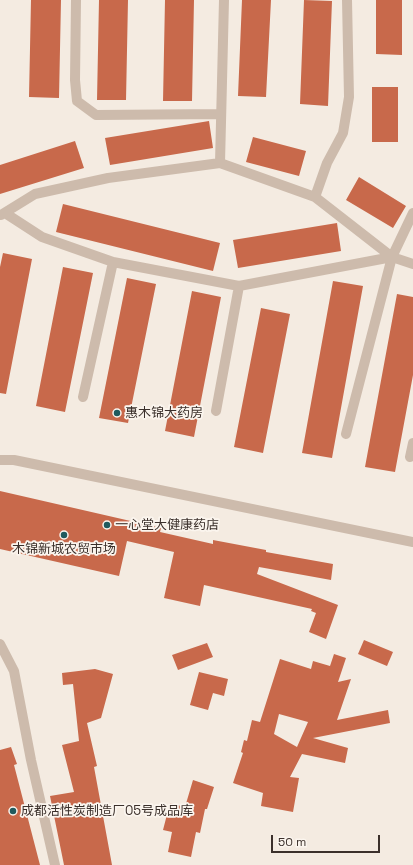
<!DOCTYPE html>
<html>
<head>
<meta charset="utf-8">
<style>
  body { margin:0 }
  #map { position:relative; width:413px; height:865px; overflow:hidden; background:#f4ebe1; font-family:"Space Grotesk",sans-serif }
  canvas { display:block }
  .scale { position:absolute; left:271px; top:835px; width:109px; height:18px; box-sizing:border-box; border:2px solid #3b302b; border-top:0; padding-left:5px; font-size:12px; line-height:14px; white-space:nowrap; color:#3b302b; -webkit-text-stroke:3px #fbf5ee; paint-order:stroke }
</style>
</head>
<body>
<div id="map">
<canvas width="413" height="865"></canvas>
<div class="scale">50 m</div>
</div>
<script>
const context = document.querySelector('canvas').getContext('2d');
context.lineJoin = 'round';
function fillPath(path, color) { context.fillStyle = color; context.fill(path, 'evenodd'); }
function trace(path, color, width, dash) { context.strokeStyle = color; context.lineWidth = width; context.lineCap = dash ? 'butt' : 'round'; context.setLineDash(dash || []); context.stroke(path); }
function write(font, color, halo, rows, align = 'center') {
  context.font = font + ' "Space Grotesk","Noto Sans SC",sans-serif'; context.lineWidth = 3.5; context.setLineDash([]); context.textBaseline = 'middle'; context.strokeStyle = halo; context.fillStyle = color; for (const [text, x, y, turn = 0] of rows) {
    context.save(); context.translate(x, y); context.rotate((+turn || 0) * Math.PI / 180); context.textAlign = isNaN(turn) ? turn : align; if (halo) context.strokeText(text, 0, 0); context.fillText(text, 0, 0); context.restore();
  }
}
fillPath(new Path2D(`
  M31,0H61L59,98L29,97Z
  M99,0H128L126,100H97Z
  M165,0H194L192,101H163Z
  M242,0H271L266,97L238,96Z
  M304,0L332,1L328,106L300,104Z
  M376,0H402V55L376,54Z
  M372,87H398V142H372Z
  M209,121L213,148L110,165L105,138Z
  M253,137L306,151L299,176L246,162Z
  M75,141L84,168L0,194V165Z
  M359,177L406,206L393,228L346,200Z
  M63,204L220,243L213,271L56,232Z
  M337,223L341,251L238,268L233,240Z
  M3,253L32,259L6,394L0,393V267Z
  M63,267L93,273L65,412L36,406Z
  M127,278L156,284L128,423L99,418Z
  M333,281L363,286L332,458L302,453Z
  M192,291L221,297L194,437L165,431Z
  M397,294L413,297V375L395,472L365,467Z
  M261,308L290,314L263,453L234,447Z
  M0,491L161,528L160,532L213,544V540L266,550V552L333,564L331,580L259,567L257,574L338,605L326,639L309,632L316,613L311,611L312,609L204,585L200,606L164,598L174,552L127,541L119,576L0,549Z
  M364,640L393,652L387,666L358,654Z
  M207,643L213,657L178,670L172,655Z
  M334,654L346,658L338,682L351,679L337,720L388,710L390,723L313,738L348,748L345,763L302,754L290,777L299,778L293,812L261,806L263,793L233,783L243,753L241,752L244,740L247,741L252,720L260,722L280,659L311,669L313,661L330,666ZM279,714L308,722L297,747L274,734Z
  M95,669L113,674L101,718L87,723L97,766L94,767L112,865H64L50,796L74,792L62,745L79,741L73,684L63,685L62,673Z
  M199,672L228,679L224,696L213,693L208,710L190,705Z
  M11,747L17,764L14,765L40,865H0V750Z
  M193,780L214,787L207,809H205L200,833L196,832L191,857L168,852L172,832L163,830L170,803L185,807Z`), '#c8694b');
trace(new Path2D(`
  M76,0L75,80L77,101L96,115L221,114
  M220,163L224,0
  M315,197L327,163L343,133L349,97L347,0
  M5,213L42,237L113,262L239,286L392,257L346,434
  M1,215L35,194L108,178L220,163L315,197L392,257L413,264
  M392,257L413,213
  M83,397L113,262
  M216,411L239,286
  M410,457L413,443
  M0,644L14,671L31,760L55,865`), '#cdbbac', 10);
trace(new Path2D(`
  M0,460H14L413,542`), '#cdbbac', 10);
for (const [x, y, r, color] of [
  [117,413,4,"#1f5a5e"],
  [107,525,4,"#1f5a5e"],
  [64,535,4,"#1f5a5e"],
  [13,811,4,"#1f5a5e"]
]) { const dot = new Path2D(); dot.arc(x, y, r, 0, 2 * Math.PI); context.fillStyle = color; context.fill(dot); trace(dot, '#fbf5ee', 1.5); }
write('13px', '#3b302b', '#fbf5ee', [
  ["惠木锦大药房",125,413],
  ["一心堂大健康药店",115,525],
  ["木锦新城农贸市场",64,549,"center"],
  ["成都活性炭制造厂05号成品库",21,811]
], 'left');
</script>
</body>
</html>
